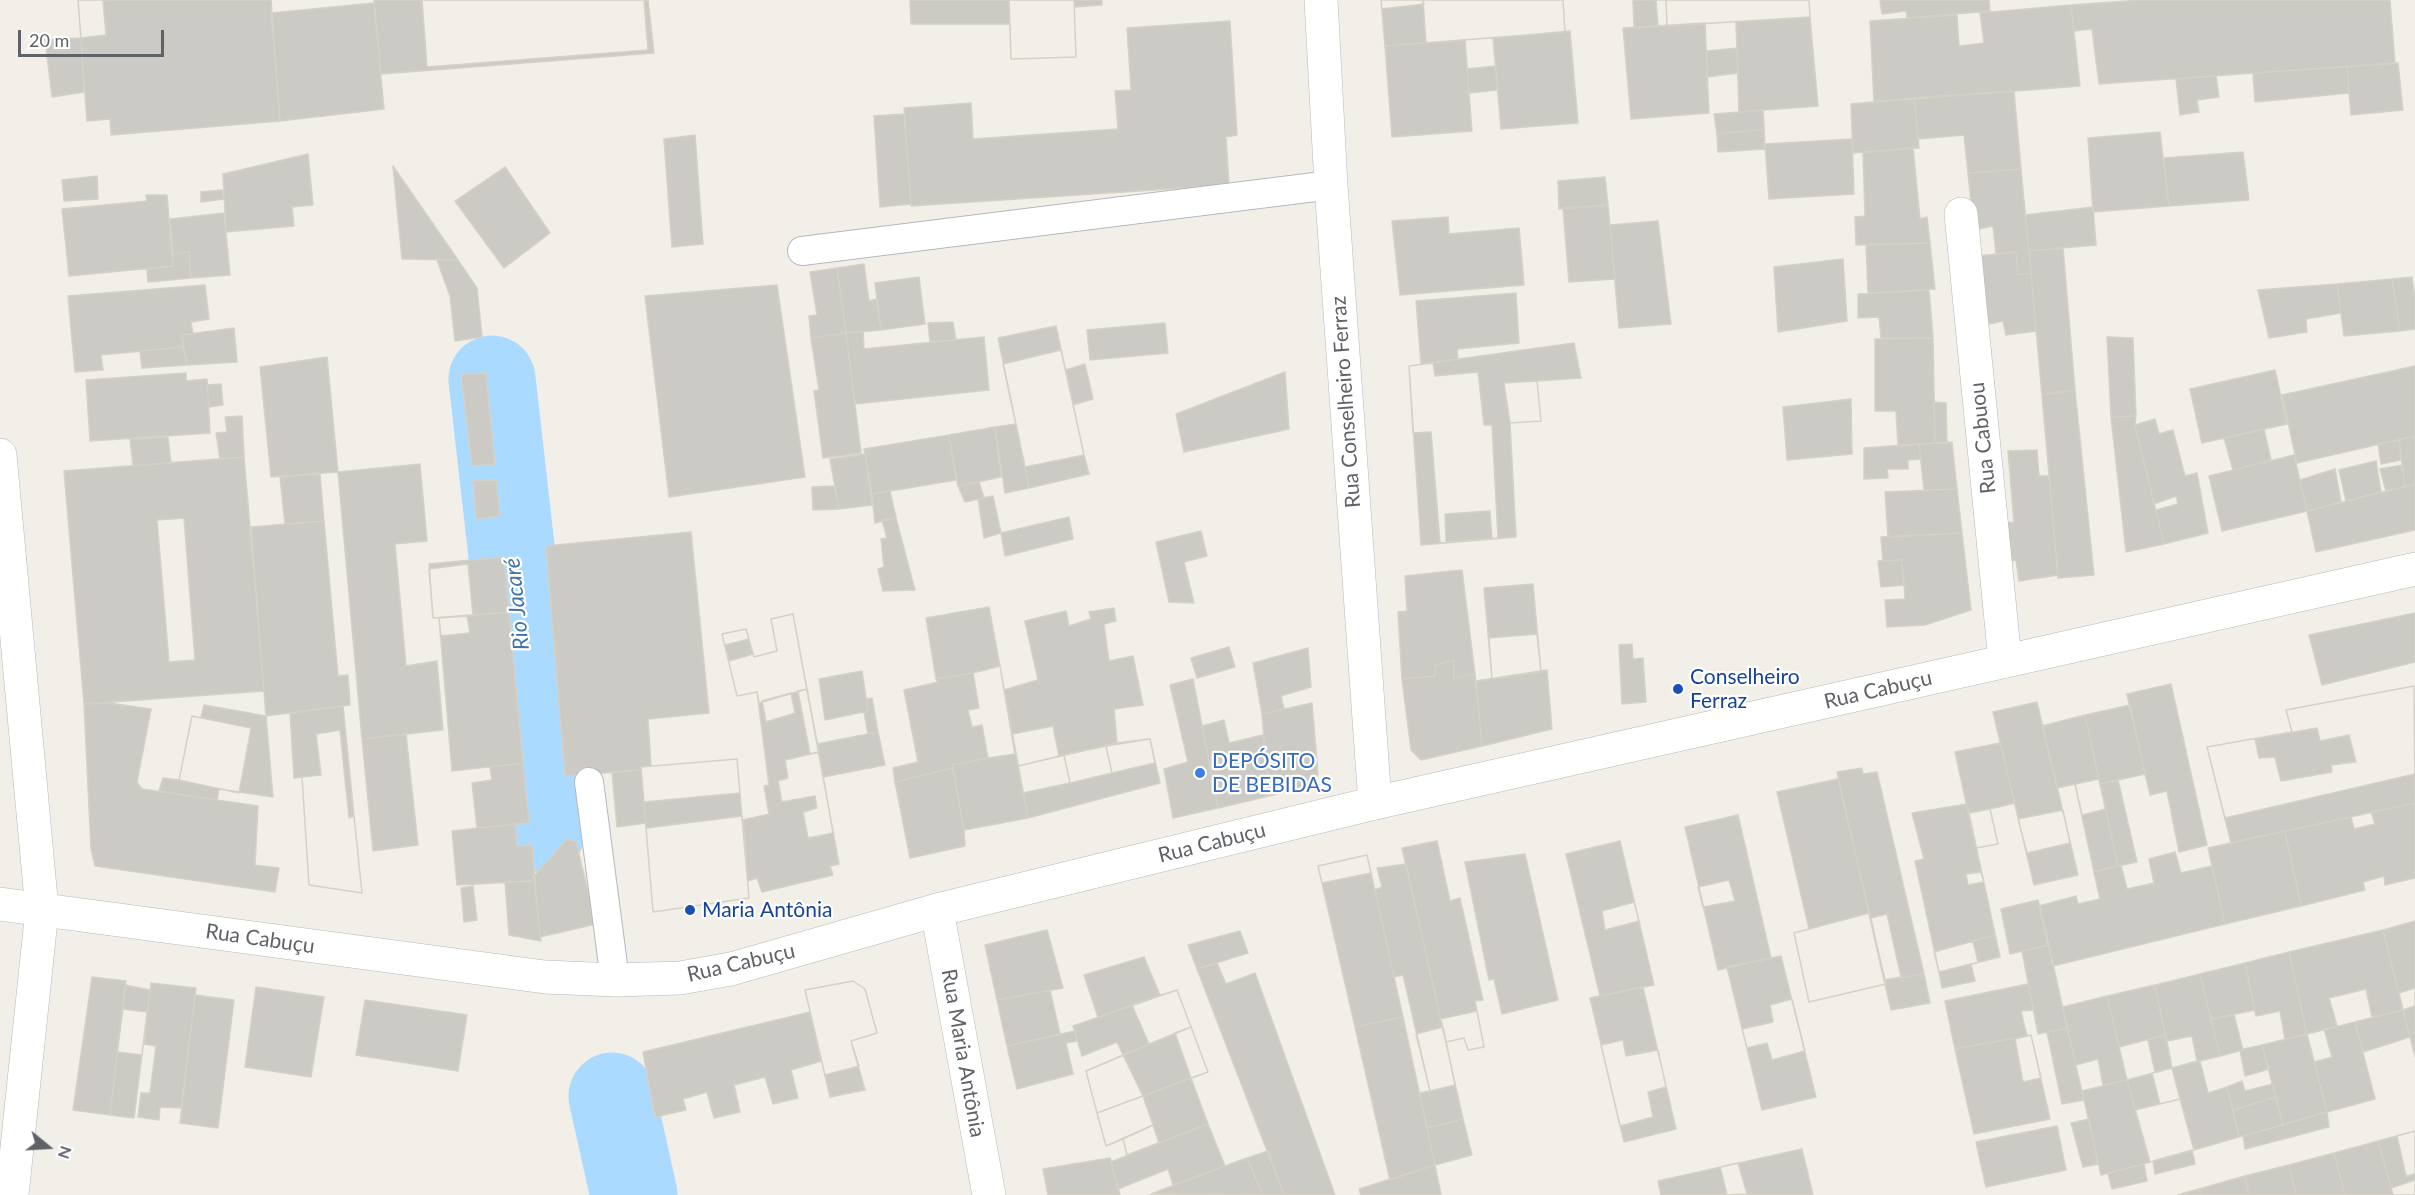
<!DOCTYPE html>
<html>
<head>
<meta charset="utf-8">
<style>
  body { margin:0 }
  #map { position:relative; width:2415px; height:1195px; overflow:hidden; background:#f1efe8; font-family:Lato,sans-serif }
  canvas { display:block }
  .north { position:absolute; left:18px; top:1117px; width:60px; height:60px; -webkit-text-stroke:4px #fff; paint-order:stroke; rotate:108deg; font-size:16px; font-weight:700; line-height:24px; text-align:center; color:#5f6368 }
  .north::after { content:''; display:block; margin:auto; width:21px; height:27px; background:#5f6368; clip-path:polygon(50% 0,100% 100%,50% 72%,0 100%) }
  .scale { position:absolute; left:18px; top:30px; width:146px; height:27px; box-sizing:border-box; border:3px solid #5f6368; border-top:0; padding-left:8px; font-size:18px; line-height:21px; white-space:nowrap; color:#5f6368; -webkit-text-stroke:4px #fff; paint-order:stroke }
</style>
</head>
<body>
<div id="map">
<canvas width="2415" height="1195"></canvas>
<div class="north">N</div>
<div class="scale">20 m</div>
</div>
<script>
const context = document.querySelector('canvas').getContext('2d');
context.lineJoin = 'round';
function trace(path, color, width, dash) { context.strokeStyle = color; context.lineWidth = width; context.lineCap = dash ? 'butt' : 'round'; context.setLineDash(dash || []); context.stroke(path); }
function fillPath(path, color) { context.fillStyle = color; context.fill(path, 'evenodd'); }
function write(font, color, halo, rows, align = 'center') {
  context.font = font + ' Lato,sans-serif'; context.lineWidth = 4.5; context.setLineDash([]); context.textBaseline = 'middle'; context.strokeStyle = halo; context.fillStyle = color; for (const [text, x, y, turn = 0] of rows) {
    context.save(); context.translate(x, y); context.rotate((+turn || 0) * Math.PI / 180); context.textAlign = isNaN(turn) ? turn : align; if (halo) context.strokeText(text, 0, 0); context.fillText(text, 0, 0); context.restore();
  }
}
trace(new Path2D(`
  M492,379L543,829
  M612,1096L634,1195`), '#aadaff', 87);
const building = new Path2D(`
  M78,0H103L106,35L81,38Z
  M78,0H271L280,121L111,135L110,119L87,121Z
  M374,0H648L654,53L381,74Z
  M422,0H644L648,50L427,67Z
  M910,0H1074L1076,57L1011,59L1010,24H911Z
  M1009,0H1074L1076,57L1011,59Z
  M1074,0H1102V5L1075,7Z
  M1381,0H1423L1424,4L1382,9Z
  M1381,0H1563L1565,32L1385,46Z
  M1423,0H1563L1565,32L1426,43Z
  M1633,0H1809L1810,17L1634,28Z
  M1656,0H1666L1667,26H1658Z
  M1666,0H1809L1810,17L1667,26Z
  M1880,0H1989L1990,11L1907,18L1906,11L1882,14Z
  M2141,0H2390L2395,63L2099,84L2092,29L2074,31L2071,5Z
  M374,3L384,109L280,121L271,13Z
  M2071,5L2080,86L1874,102L1870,21L1957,15L1959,46L1984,43L1980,13Z
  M1810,17L1818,106L1739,112L1736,22Z
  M1230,21L1237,135L1226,137L1229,185L911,206L904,108L971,103L973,139L1118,129L1115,91L1131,90L1127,28Z
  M1705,23L1709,113L1631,119L1623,28Z
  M1570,31L1578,123L1501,129L1493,38Z
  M81,38L84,92L52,97L45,40Z
  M1465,40L1472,131L1392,137L1385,46Z
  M1737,48L1738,73L1707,77V51Z
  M2398,63L2403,110L2351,115L2347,67Z
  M1495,66L1498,90L1469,93L1467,69Z
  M2347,67L2349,93L2255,102L2253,73Z
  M2216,76L2219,97L2197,100L2199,112L2180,115L2176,79Z
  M2014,91L2021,169L1968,173L1964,135L1918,139L1914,98Z
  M1914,98L1919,148L1853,153L1851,104Z
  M1763,110L1764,129L1717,134L1714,114Z
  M904,114L911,204L880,207L874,116Z
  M1764,129L1765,149L1718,152L1717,134Z
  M2160,132L2169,206L2093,212L2088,138Z
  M695,135L703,244L672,247L664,139Z
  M1852,139L1854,194L1769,199L1765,144Z
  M1913,148L1920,219L1927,217L1930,243L1856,245L1855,217L1865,216L1863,152Z
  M2243,152L2249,200L2169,206L2164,158Z
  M308,154L313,205L292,207L294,226L226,232L223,174Z
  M393,166L458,260L402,259Z
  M505,167L550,233L504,268L455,201Z
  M2021,169L2031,273L2018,275L2016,252L1996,254L1993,226L1974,230L1968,173Z
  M97,176L98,199L64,201L62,180Z
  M1605,177L1608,205L1559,209L1558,181Z
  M222,190L224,199L201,202V192Z
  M146,195H167L173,266L69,276L62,209L147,201Z
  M1608,205L1615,279L1569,282L1563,208Z
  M2093,207L2096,245L2029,251L2025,215Z
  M224,213L230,275L191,278L189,252L173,254L170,219Z
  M1448,217L1449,234L1519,228L1524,285L1400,295L1392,221Z
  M1658,221L1671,324L1619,328L1610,225Z
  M1930,243L1935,289L1868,293L1866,245Z
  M2063,248L2075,390L2042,395L2029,251Z
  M189,252L191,278L148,282L147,269L173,266V254Z
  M2016,252L2018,275L2031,273L2036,331L2006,335L2003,321L1985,325L1978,256Z
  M1843,259L1847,321L1778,332L1774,267Z
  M437,260H458L477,288L482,337L455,341L450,296Z
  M864,264L869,301L876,299L881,330L846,333L837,268Z
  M837,268L846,333L811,338L809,316L817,315L810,272Z
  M919,277L925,324L881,330L875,283Z
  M2412,277L2415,299V329L2400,331L2392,279Z
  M2392,279L2400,331L2344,336L2337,284Z
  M2337,284L2341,313L2306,319L2307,332L2269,338L2258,290Z
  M205,285L209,319L191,322L193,334L182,335L183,347L101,355L103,370L75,372L68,296Z
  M777,285L805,477L669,497L645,296Z
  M1929,290L1933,338H1881L1879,317L1858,318V294Z
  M1516,293L1519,343L1457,349L1458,359L1421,364L1416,301Z
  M953,322L956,340L930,342L928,323Z
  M1165,323L1168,353L1090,360L1087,330Z
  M1056,326L1084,455L1025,467L998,338Z
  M234,328L237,362L187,365L182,335Z
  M863,331L864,349L984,337L989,390L855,404L846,333Z
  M846,333L861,453L823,458L814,391L819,390L811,338Z
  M2107,337L2133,338L2136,416L2111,417Z
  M1933,338L1935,443L1898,446L1896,411H1875V339Z
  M1574,343L1581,378L1537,381L1541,421L1510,423L1516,537L1421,545L1409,366Z
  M183,347L187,365L142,368L140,351Z
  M1061,350L1084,455L1025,467L1003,364Z
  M327,357L338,472L271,477L260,367Z
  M1433,363L1435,376L1478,372L1484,425H1492L1498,538L1440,543L1431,432L1413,433L1409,366Z
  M1085,364L1093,399L1073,405L1066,370Z
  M2415,366V436L2297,463L2282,395Z
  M2275,370L2287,424L2202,443L2190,389Z
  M1285,372L1289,429L1184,452L1176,414Z
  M186,373V381L207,379L210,433L90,441L86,380Z
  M486,373L495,464L472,466L461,374Z
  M1537,381L1541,421L1510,423L1504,383Z
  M221,384L223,405L209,407L207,385Z
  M2075,390L2094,575L2058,578L2042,395Z
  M1851,399L1852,454L1787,460L1783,407Z
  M1934,402L1946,403L1947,443H1935Z
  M242,416L244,457L220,459L216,433L227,432L225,417Z
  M2136,416L2135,425L2164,544L2126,552L2111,417Z
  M2155,419L2159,434L2173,430L2185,476L2197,473L2208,533L2164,544L2156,510L2178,504L2176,496L2154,504L2135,425Z
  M1016,424L1029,488L1005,493L995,427Z
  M995,427L1001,477L958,486L949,435Z
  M2264,429L2271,460L2233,470L2224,438Z
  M949,435L956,480L872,494L864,449Z
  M2415,436V484L2405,487L2399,440Z
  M168,437L171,463L133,466L130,439Z
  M2399,440L2401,460L2381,464L2378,444Z
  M1952,442L1957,489L1924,490L1919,444Z
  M1919,444L1921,459L1908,460V469H1887L1888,478L1864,479V448Z
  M2037,450L2039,476H2049L2058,575L2019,581L2016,560L2008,561L2004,523L2014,522L2008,451Z
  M865,454L872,505L839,509L830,459Z
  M1084,455L1089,474L1029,488L1025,467Z
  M2294,455L2307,511L2222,531L2209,476Z
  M244,457L264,691L84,704L64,471Z
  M2376,461L2381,492L2346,501L2339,470Z
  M420,464L427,541L395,544L406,666L437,661L443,730L362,739L338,472Z
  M2402,465L2405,487L2386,491L2380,469Z
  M2335,469L2341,502L2307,511L2300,480Z
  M320,474L324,521L285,524L280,477Z
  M496,480L500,516L476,519L473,481Z
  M979,482L984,498L965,502L958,486Z
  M2415,484V530L2316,552L2307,511Z
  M834,486L839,509L813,510L812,487Z
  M1957,489L1962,533L1888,537L1885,492Z
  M890,491L896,518L875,523L872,494Z
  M993,496L1001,533L984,538L978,499Z
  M1490,511L1492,538L1446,542L1445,514Z
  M1069,517L1073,539L1005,556L1001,533Z
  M184,518L195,660L169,662L157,520Z
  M896,518L912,579L915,590L883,591L878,569L884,567L881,539L887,538L882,520Z
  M324,521L338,676L348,675L350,705L266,716L251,527Z
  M1201,531L1207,556L1184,562L1194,603L1169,602L1156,542Z
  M691,532L709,713L648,719L651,766L641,767V770L565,776L546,546Z
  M1962,533L1971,610L1925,625L1887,627L1885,600L1905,599L1904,585L1902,560L1883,561L1881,537Z
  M504,557L509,612L433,618L429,564Z
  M1902,560L1904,585L1881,587L1878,561Z
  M468,564L473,615L433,618L429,569Z
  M1462,570L1475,674L1454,678V660L1435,665V676L1402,679L1398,612L1407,611L1405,576Z
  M1533,584L1541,672L1492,679L1484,588Z
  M989,607L1028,818L964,830L952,765L988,758L982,725L972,727L968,710L979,708L973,673L936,679L926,618Z
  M1114,608L1116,621L1104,624L1109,661L1133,656L1143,705L1114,709L1117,743L1059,756L1053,726L1012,734L1004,690L1038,680L1025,621L1066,611L1069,626L1091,619L1089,612Z
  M509,612L523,763L452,771L439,618Z
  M2415,613V662L2322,685L2309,635Z
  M793,614L807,689L759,703L757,692L737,696L722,634L746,629L754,657L777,651L771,619Z
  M793,614L839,864L830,866L833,875L762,892L757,878L748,881L743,820L769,814L764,786L769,785L757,692L737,696L722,634L746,629L754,657L777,651L771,619Z
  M467,616L470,633L441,636L439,618Z
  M1537,634L1541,672L1492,679L1489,638Z
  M749,639L753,654L729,661L725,645Z
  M1632,644L1633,659L1643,658L1646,702L1622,704L1619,645Z
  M1229,647L1235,667L1197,678L1191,658Z
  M1308,648L1311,687L1281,696L1284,709L1262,714L1253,663Z
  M1454,660V678L1475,674L1482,746L1421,760L1411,750L1402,679L1435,676V665Z
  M1000,666L1015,754L988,758L982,725L972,727L968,710L979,708L973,673Z
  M1547,670L1552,729L1482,746L1476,681Z
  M862,671L868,711L825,720L819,679Z
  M973,673L979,708L968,710L972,727L982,725L988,758L952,765L953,768L895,782L893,768L918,762L904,690L938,682L936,679Z
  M1193,679L1218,808L1173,818L1164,769L1188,762L1170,685Z
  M2171,684L2207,845L2179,852L2167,791L2150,795L2127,694Z
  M2414,686L2415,774L2225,818L2207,747L2292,732L2286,710Z
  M2414,686L2415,803L2231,843L2207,747L2292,732L2286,710Z
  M807,689L819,752L810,754L798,691Z
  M791,693L795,713L766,722L762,701Z
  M872,698L878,732L868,734L864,712L868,711L867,699Z
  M2037,702L2078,875L2034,885L1993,712Z
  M109,703L151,709L137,782L142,789L258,806L255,865L279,868L275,892L95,866L91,849L84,704Z
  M1312,703L1318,774L1311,786L1269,796L1262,714Z
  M204,705L266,716L273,797L219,789L217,800L159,791L163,778L179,780L192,716L201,718Z
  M2130,705L2145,774L2100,784L2085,715Z
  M343,706L354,816L362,893L309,885L302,777L294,778L290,713Z
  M2085,715L2099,779L2057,788L2042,726Z
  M192,716L251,728L239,793L179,780Z
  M1224,720L1229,743L1263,735L1269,796L1218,808L1202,726Z
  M2317,728L2320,741L2349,735L2356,762L2331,765L2332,772L2281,781L2275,757L2259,758L2255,739Z
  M340,730L349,818L354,816L362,893L309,885L302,777L321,775L316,734Z
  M878,732L885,765L823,777L817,744Z
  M406,734L418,845L373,851L362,739Z
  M1150,739L1155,763L1112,773L1106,746Z
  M1150,739L1160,783L1028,818L1018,766L1117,743Z
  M2000,743L2015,803L1990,809L1998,844L1976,848L1955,752Z
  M1106,746L1112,773L1070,783L1064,755Z
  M819,752L833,833L808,838L803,812L817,808L815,796L782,802L778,781L788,778L785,760Z
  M1064,755L1070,783L1023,793L1018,766Z
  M737,759L740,793L644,802L641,767Z
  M737,759L749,898L653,912L641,767Z
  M523,763L529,823L477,828L472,783L492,780L490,767Z
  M953,768L964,830L965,846L910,858L895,782Z
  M1862,768L1863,774L1877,772L1924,974L1884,980L1837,772Z
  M641,770L646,823L617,827L612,772Z
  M1838,779L1886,984L1809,1002L1794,933L1809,929L1777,792Z
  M2099,779L2106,809L2082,815L2075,784Z
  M2099,779L2118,866L2094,872L2075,784Z
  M2118,780L2137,862L2118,866L2100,784Z
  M2415,803V878L2385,885L2384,876L2363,882L2365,890L2301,906L2285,831L2351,817L2354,829L2375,824L2371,812Z
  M1967,804L2000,957L1939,972L1915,861L1924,859L1912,813Z
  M1990,809L1998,844L1976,848L1969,813Z
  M2063,810L2070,843L2027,853L2018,819Z
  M1738,815L1771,958L1718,970L1685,827Z
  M742,816L749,898L653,912L646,828Z
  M515,824L517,846L532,845L535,881L457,885L452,831Z
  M2285,831L2301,906L2225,924L2208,848Z
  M567,839L576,842L596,924L540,937L534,876Z
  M1437,841L1450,901L1460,898L1483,1000L1475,1001L1484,1047L1468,1050L1464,1038L1446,1042L1402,848Z
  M1620,841L1654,985L1600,996L1566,854Z
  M2175,852L2181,873L2212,866L2225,924L2053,966L2039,906L2076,896L2078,904L2100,899L2094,872L2121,865L2127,889L2154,883L2149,859Z
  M1525,854L1558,1000L1502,1014L1494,979L1489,980L1465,862Z
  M1367,855L1371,873L1322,883L1318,866Z
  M1367,855L1403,1017L1355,1027L1318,866Z
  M1406,864L1463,1119L1427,1128L1419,1093L1430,1091L1403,975L1394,977L1375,890L1382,887L1377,868Z
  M1981,872L1984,882L1968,885L1966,874Z
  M1729,880L1735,901L1703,907L1698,887Z
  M535,881L540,937L541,941L509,935L505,882Z
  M473,886L477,920L464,922L461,888Z
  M2038,900L2049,945L2010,954L2001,909Z
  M1634,902L1639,921L1605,930L1602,911Z
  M1869,913L1886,984L1809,1002L1794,933Z
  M1887,914L1901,977L1884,980L1871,918Z
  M2415,921V1006L2403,1010L2383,930Z
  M1047,930L1063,988L997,1000L985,945Z
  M2383,930L2403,1010L2372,1017L2366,989L2329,998L2337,1026L2307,1034L2289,952Z
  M1240,931L1248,953L1197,969L1188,945Z
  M1995,935L2000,957L1978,962L1973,941Z
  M1995,935L2000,957L1939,972L1934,952Z
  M2049,945L2067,1028L2038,1034L2022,951Z
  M2289,952L2307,1034L2285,1039L2280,1011L2256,1016L2245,963Z
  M1781,956L1816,1097L1762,1110L1727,967Z
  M1144,957L1160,995L1098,1017L1084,975Z
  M1217,963L1226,984L1255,973L1335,1195H1284L1197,969Z
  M2245,963L2255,1010L2211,1019L2200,974Z
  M1971,964L1975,981L1942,988L1939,972Z
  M1924,974L1930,1003L1891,1010L1884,980Z
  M2200,974L2220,1056L2172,1068L2155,985Z
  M92,977L126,981L110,1115L73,1110Z
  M853,981L865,989L877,1033L851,1041L859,1066L825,1075L805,990Z
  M853,981L865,989L877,1033L851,1041L865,1090L830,1097L805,990Z
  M151,983L196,988L181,1108L160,1107L159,1120L138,1117L141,1093H150L156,1046L144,1044Z
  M2028,984L2034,1010L2021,1011L2027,1036L1955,1049L1945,1001Z
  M125,985L150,990L134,1118L110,1115Z
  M2155,985L2165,1035L2119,1047L2107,996Z
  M256,987L324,997L311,1077L245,1067Z
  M1643,987L1676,1129L1624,1142L1590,998Z
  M2415,988V1006L2403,1010L2399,993Z
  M1050,990L1060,1034L1007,1046L997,1000Z
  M1177,990L1191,1027L1149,1044L1132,1005Z
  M1177,990L1191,1027L1123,1055L1117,1042L1082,1056L1073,1026Z
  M195,995L234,1000L218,1128L180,1123Z
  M2107,996L2127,1080L2103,1085L2098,1059L2076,1065L2063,1007Z
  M1792,999L1805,1051L1772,1060L1767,1043L1747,1048L1742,1029L1773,1022L1770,1005Z
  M365,1000L467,1015L458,1071L356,1055Z
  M2415,1006V1056L2403,1010Z
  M123,1009L147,1012L142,1055L117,1052Z
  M2403,1010L2410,1037L2363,1052L2355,1022Z
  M1477,1011L1484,1047L1468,1050L1464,1038L1446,1042L1440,1019Z
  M810,1012L821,1061L791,1070L798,1098L773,1104L765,1077L734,1085L740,1112L714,1118L707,1092L683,1099L686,1110L655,1117L643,1052Z
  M2234,1015L2243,1050L2220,1056L2211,1019Z
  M1403,1017L1435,1165L1390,1180L1355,1027Z
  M2355,1022L2375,1099L2327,1112L2307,1034Z
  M1191,1027L1208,1072L1191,1078L1175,1033Z
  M1191,1027L1208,1072L1097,1113L1086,1071Z
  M1443,1027L1455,1085L1430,1091L1416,1034Z
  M2067,1028L2084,1100L2062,1104L2047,1032Z
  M2324,1029L2332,1057L2314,1062L2307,1034Z
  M1075,1031L1077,1041L1066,1043L1073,1074L1017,1089L1007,1046Z
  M2307,1034L2327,1112L2283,1125L2262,1045Z
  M2031,1035L2041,1078L2023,1082L2015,1039Z
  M2031,1035L2050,1119L1974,1134L1955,1049Z
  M2165,1035L2172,1068L2155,1072L2148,1040Z
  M2192,1036L2197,1061L2172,1068L2167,1041Z
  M1623,1040L1626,1056L1658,1050L1666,1087L1648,1092L1653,1117L1620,1126L1601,1045Z
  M2262,1045L2269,1069L2245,1076L2240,1050Z
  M1123,1055L1143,1096L1097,1113L1086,1071Z
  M2200,1061L2208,1093L2227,1087L2239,1137L2194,1150L2172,1068Z
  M2172,1068L2180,1099L2160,1104L2152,1073Z
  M2172,1068L2194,1150L2150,1162L2127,1080Z
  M1191,1078L1208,1124L1127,1155L1123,1139L1106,1146L1097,1113Z
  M2127,1080L2150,1162L2101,1175L2082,1091Z
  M2242,1081L2245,1091L2273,1084L2276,1097L2233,1110L2227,1087Z
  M1143,1096L1153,1125L1106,1146L1097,1113Z
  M2276,1097L2283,1125L2239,1137L2233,1110Z
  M2180,1099L2194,1150L2150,1162L2135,1110Z
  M2327,1112L2329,1127L2245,1149L2243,1136Z
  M1463,1119L1472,1155L1435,1165L1427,1128Z
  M2089,1119L2098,1164L2083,1167L2071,1123Z
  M1208,1124L1225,1166L1173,1185L1168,1169L1118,1189L1111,1162Z
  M1153,1125L1159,1143L1127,1155L1123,1139Z
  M2057,1126L2066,1170L1986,1187L1976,1142Z
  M2415,1131V1174L2406,1176L2397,1136Z
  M2415,1131V1195H2393L2378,1141Z
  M2378,1141L2393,1195H2345L2334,1153Z
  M1802,1149L1813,1195H1661L1658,1181Z
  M2192,1150L2195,1164L2155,1174L2153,1161Z
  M1268,1151L1284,1195H1263L1247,1158Z
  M2334,1153L2345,1195H2296L2289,1165Z
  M1110,1158L1120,1195H1048L1043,1169Z
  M1247,1158L1263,1195L1151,1194L1225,1166Z
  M1738,1163L1747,1194L1727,1195L1720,1167Z
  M2144,1164L2147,1181L2112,1189L2108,1173Z
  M1435,1165L1441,1195H1361L1359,1189Z
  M2289,1165L2296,1195H2249L2245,1176Z
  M2245,1176L2249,1195H2201L2199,1189Z
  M2415,1180V1195H2393L2391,1188Z
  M2199,1189L2201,1195H2177Z`);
fillPath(building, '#cccac5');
trace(building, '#d6d1c6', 1.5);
const service = new Path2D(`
  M802,251L1331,185
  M589,782L615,980`);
const minor = new Path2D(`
  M1321,0L1331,185L1375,803
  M1961,214L2005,661
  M0,455L42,910L12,1195
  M937,910L989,1195`);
const tertiary = new Path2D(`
  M0,904L545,977L615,980L680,978L731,969L937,910L1375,803L2415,569`);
trace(service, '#b5b8bc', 30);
trace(minor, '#b5b8bc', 34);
trace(tertiary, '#b5b8bc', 34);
trace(service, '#fff', 28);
trace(minor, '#fff', 33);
trace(tertiary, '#fff', 33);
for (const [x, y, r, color] of [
  [1678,689,6,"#1a4fb4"],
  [1200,773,6,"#3f7fe0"],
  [690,910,6,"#1a4fb4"]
]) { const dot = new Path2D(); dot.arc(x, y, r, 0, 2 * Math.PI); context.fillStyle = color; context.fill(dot); trace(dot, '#fff', 2); }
write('21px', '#5f6368', '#fff', [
  ["Rua Conselheiro Ferraz",1346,402,-94],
  ["Rua Cabuou",1983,438,-96],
  ["Rua Cabuçu",1878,690,-13],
  ["Rua Cabuçu",1212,843,-14],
  ["Rua Cabuçu",260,939,8],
  ["Rua Cabuçu",741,963,-13],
  ["Rua Maria Antônia",963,1053,80]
]);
write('21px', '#164399', '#fff', [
  ["Conselheiro",1690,677],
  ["Ferraz",1690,701],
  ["Maria Antônia",702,910]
], 'left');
write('21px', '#366cbe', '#fff', [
  ["DEPÓSITO",1212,761],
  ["DE BEBIDAS",1212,785]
], 'left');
write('italic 22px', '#4174aa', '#fff', [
  ["Rio Jacaré",517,604,-96]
]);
</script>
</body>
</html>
